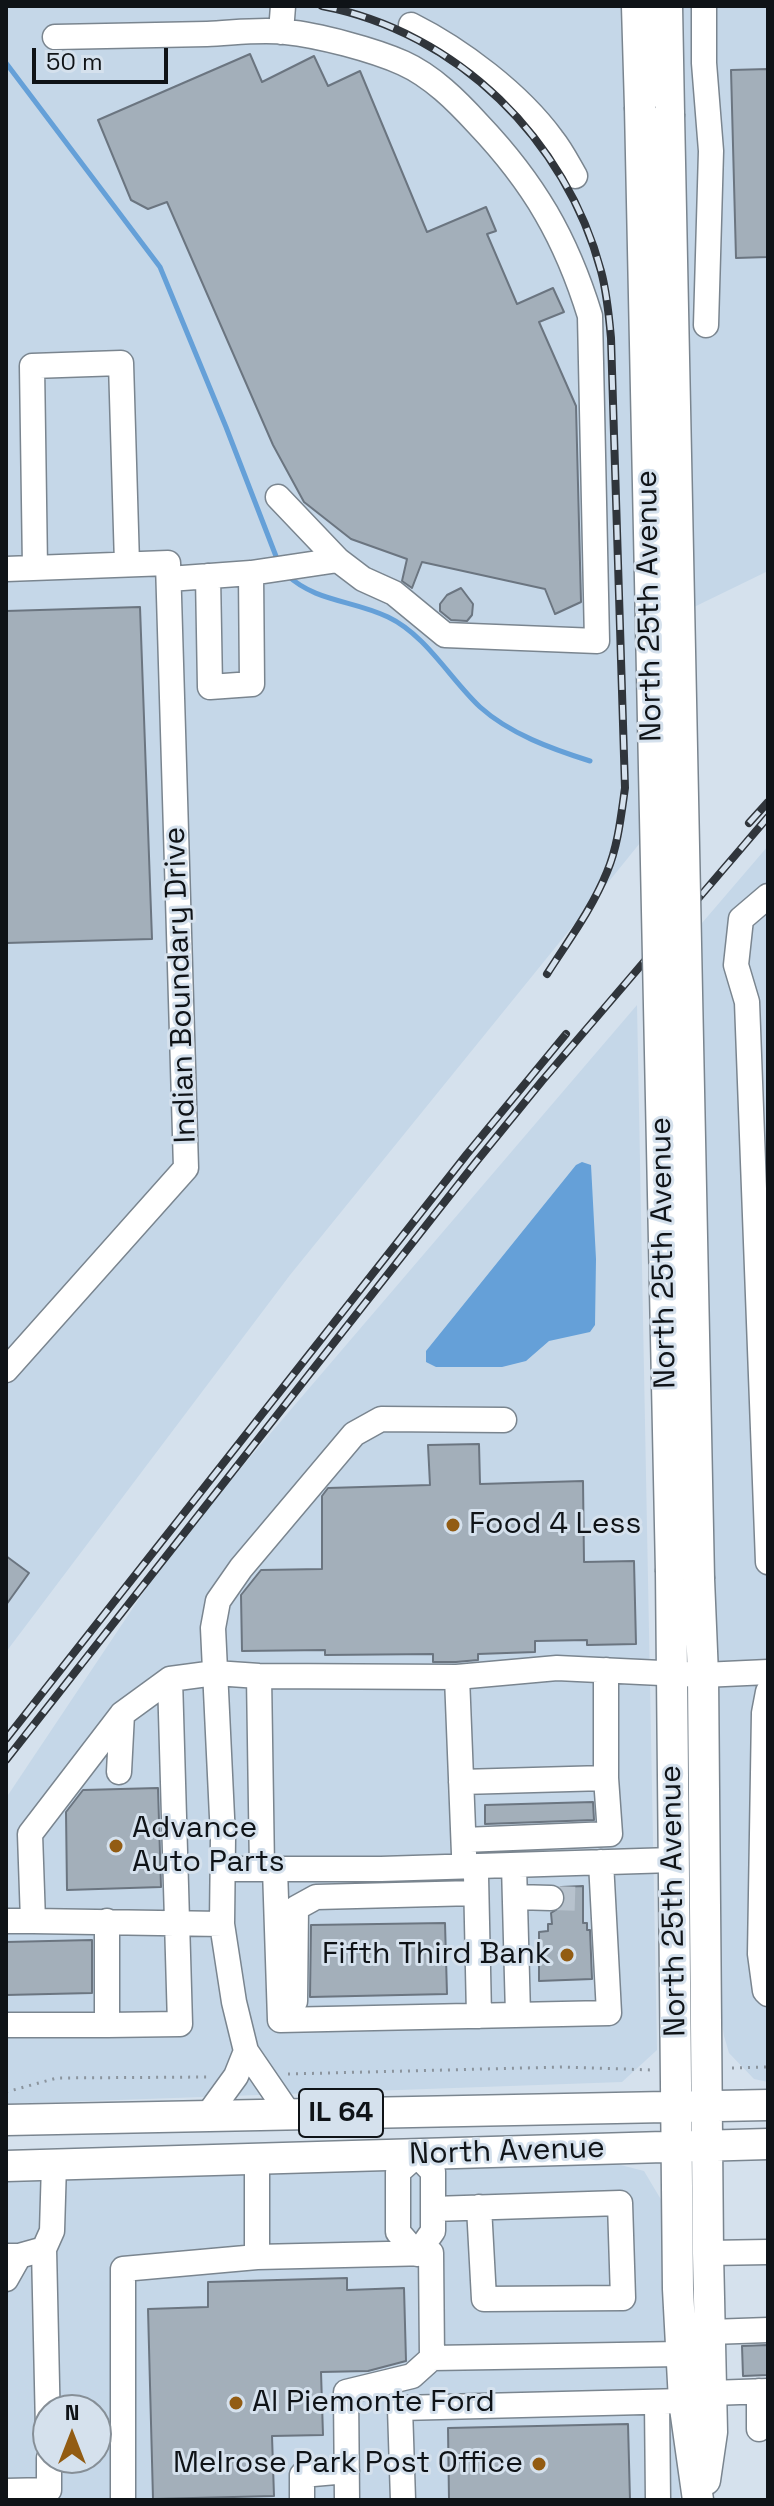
<!DOCTYPE html>
<html>
<head>
<meta charset="utf-8">
<style>
  body { margin:0 }
  #map { position:relative; width:774px; height:2506px; overflow:hidden; background:#d5e1ed; font-family:"Space Grotesk",sans-serif }
  canvas { display:block }
  .frame { position:absolute; inset:0; border:8px solid #0f1317; pointer-events:none }
  .north { position:absolute; left:32px; top:2394px; width:80px; height:80px; box-sizing:border-box; background:#d5e1ed; border:2px solid #868f97; border-radius:50%; rotate:0deg; font-size:22px; font-weight:700; line-height:32px; text-align:center; color:#0f1317 }
  .north::after { content:''; display:block; margin:auto; width:28px; height:36px; background:#925c13; clip-path:polygon(50% 0,100% 100%,50% 72%,0 100%) }
  .scale { position:absolute; left:32px; top:48px; width:136px; height:36px; box-sizing:border-box; border:4px solid #0f1317; border-top:0; padding-left:10px; font-size:24px; line-height:28px; white-space:nowrap; color:#0f1317; -webkit-text-stroke:6px #d5e1ed; paint-order:stroke }
</style>
</head>
<body>
<div id="map">
<canvas width="774" height="2506"></canvas>
<div class="frame"></div>
<div class="north">N</div>
<div class="scale">50 m</div>
</div>
<script>
const context = document.querySelector('canvas').getContext('2d');
context.lineJoin = 'round';
function fillPath(path, color) { context.fillStyle = color; context.fill(path, 'evenodd'); }
function trace(path, color, width, dash) { context.strokeStyle = color; context.lineWidth = width; context.lineCap = dash ? 'butt' : 'round'; context.setLineDash(dash || []); context.stroke(path); }
function write(font, color, halo, rows, align = 'center') {
  context.font = font + ' "Space Grotesk",sans-serif'; context.lineWidth = 6; context.setLineDash([]); context.textBaseline = 'middle'; context.strokeStyle = halo; context.fillStyle = color; for (const [text, x, y, turn = 0] of rows) {
    context.save(); context.translate(x, y); context.rotate((+turn || 0) * Math.PI / 180); context.textAlign = isNaN(turn) ? turn : align; if (halo) context.strokeText(text, 0, 0); context.fillText(text, 0, 0); context.restore();
  }
}
fillPath(new Path2D(`
  M6,6H627L640,843L290,1275L6,1652Z
  M676,6H768V571L694,607Z
  M768,846V2082L754,2079L729,2053L724,2036L719,2002L702,923Z
  M637,1005L657,2050L622,2082L6,2104V1798L175,1545Z
  M605,2161L644,2171L666,2208L680,2500H6V2177ZM48,2410H96V2458H48Z`), '#c5d7e8');
fillPath(new Path2D(`
  M582,1162L591,1165L596,1259L595,1325L590,1332L549,1341L526,1361L502,1367H436L426,1362V1351L576,1165Z`), '#65a0d8');
trace(new Path2D(`
  M6,63L160,267L226,427L279,564
  M287,575C316,602 353,600 388,617C426,635 450,679 480,707C510,734 552,749 590,761`), '#65a0d8', 5);
const building = new Path2D(`
  M250,54L262,82L314,56L328,86L360,71L427,232L486,207L496,231L487,234L517,304L553,288L564,312L539,322L576,406L581,602L555,614L545,589L422,562L412,588L402,581L407,559L351,539L304,502L273,445L167,202L148,209L131,200L98,120Z
  M768,69V257L736,258L731,70Z
  M461,588L473,604L472,615L467,621L451,620L440,611V604L447,595Z
  M140,607L152,939L6,943V611Z
  M479,1444L480,1484L583,1481L584,1562L634,1561L636,1644L587,1645V1640L535,1641V1652L478,1654V1660L456,1662H433V1654L325,1655V1650L242,1651L241,1595L261,1570L322,1569V1496L328,1488L430,1485L428,1445Z
  M6,1556L29,1573L6,1605Z
  M158,1788L161,1887L67,1890L66,1812L83,1790Z
  M593,1802L594,1820L485,1824V1805Z
  M583,1886V1923H587V1930H590L592,1979L539,1981V1932L548,1931V1924H552L551,1913L564,1905L566,1898L561,1887Z
  M445,1923L447,1994L310,1997L311,1925Z
  M92,1940V1993L6,1995V1942Z
  M347,2278V2290L404,2288L406,2361L368,2371L321,2372L323,2435L272,2436L274,2496L153,2499L148,2309L208,2307V2282Z
  M768,2345V2375L743,2376L742,2346Z
  M628,2424L630,2500H449L448,2428Z`);
fillPath(building, '#a3afba');
trace(building, '#6b7580', 2);
trace(new Path2D(`
  M551,1898L583,1899`), '#b7c2cd', 24, [24, 12]);
const minor = new Path2D(`
  M704,6V63L711,151L706,325
  M411,25C461,50 519,94 552,139C561,150 568,164 575,176
  M281,32L283,6
  M55,37C106,36 156,35 207,34C233,33 260,29 286,32C318,35 374,50 403,63C432,76 457,101 478,124C534,183 566,238 590,316L597,641L445,635L394,593L363,579L338,560L278,497
  M35,568L32,366L121,363L127,564
  M6,569L168,563L186,1168L6,1370
  M208,576L210,687L252,684L251,573
  M169,579L251,573L338,560
  M768,896L741,919L736,965L747,1002L768,1562
  M259,1676L262,1869
  M457,1677L464,1854
  M768,1692L764,1713L760,1954L765,1991L768,1994
  M119,1772L122,1714
  M461,1782L606,1778V1670
  M464,1840L610,1834L606,1778
  M514,1865L518,2015
  M223,1869H381L673,1860
  M275,1869L280,2020L609,2013L601,1862
  M476,1876L479,2016
  M515,1897L551,1898
  M6,1921H33
  M107,1921V2025L180,2024L170,1679
  M222,1924L33,1921L30,1834L122,1714L170,1679L215,1673L259,1676L457,1677L557,1668L703,1675L768,1672
  M295,2001L296,1908L316,1897L476,1893
  M6,2025H107
  M289,2114L246,2051L234,2002L222,1924L223,1838L213,1628L218,1601L241,1568L354,1434L381,1419L504,1420
  M207,2116L236,2076L246,2051
  M417,2155L433,2172V2231L417,2254L398,2232V2172Z
  M433,2209L620,2203L623,2298L484,2299L479,2207
  M708,2253L768,2252
  M6,2256H19L44,2249
  M257,2257V2159
  M6,2279L19,2256
  M710,2332L768,2330
  M759,2391V2429
  M711,2393L768,2391
  M657,2402L658,2500
  M48,2429L44,2249L52,2231L54,2164
  M6,2491L49,2490V2458
  M123,2500V2269L257,2257L431,2253L432,2358
  M302,2500V2475L347,2471
  M347,2500L346,2392L412,2376L432,2358L681,2354
  M403,2500L400,2408L684,2401`);
const major = new Path2D(`
  M637,6L640,107
  M667,6L669,114
  M671,1572L678,2289L684,2401L698,2500
  M699,1579L703,1675L708,2253L712,2432L705,2480
  M6,2120L768,2105
  M6,2166L768,2144`);
trace(minor, '#7a858f', 27);
trace(major, '#7a858f', 33);
trace(new Path2D(`
  M732,2068L768,2067
  M288,2074L563,2067L652,2070
  M6,2092L57,2078L209,2077`), '#8b949d', 3, [2, 6]);
trace(minor, '#fff', 24);
trace(major, '#fff', 30);
const rail = new Path2D(`
  M322,6C458,32 566,140 601,271C607,293 609,316 611,338L625,788C621,816 618,846 607,872C592,909 568,941 547,974
  M749,823L768,802
  M6,1739L467,1154L566,1034
  M6,1760L476,1162L542,1081L768,817`);
trace(rail, '#30353b', 8);
trace(rail, '#d5e1ed', 5, [15]);
const majorBridge = new Path2D(`
  M640,107L671,1572
  M669,114L699,1579`);
trace(majorBridge, '#7a858f', 33, []);
trace(majorBridge, '#fff', 30);
for (const [x, y, r, color] of [
  [453,1525,8,"#925c13"],
  [116,1846,8,"#925c13"],
  [567,1955,8,"#925c13"],
  [236,2403,8,"#925c13"],
  [539,2464,8,"#925c13"]
]) { const dot = new Path2D(); dot.arc(x, y, r, 0, 2 * Math.PI); context.fillStyle = color; context.fill(dot); trace(dot, '#d5e1ed', 3); }
for (const [x, y, w] of [
  [341,2113,84]
]) { const box = new Path2D(); box.roundRect(x - w / 2, y - 24, w, 48, 6); context.fillStyle = '#d5e1ed'; context.fill(box); trace(box, '#0f1317', 2); }
write('bold 28px', '#0f1317', null, [
  ["IL 64",341,2113]
]);
write('30px', '#0f1317', '#d5e1ed', [
  ["North 25th Avenue",650,606,-91],
  ["Indian Boundary Drive",181,985,-92],
  ["North 25th Avenue",664,1253,-91],
  ["North 25th Avenue",674,1901,-91],
  ["North Avenue",507,2152,-2]
]);
write('30px', '#0f1317', '#d5e1ed', [
  ["Food 4 Less",469,1525],
  ["Advance",132,1829],
  ["Auto Parts",132,1863],
  ["Fifth Third Bank",551,1955,"right"],
  ["Al Piemonte Ford",252,2403],
  ["Melrose Park Post Office",523,2464,"right"]
], 'left');
</script>
</body>
</html>
